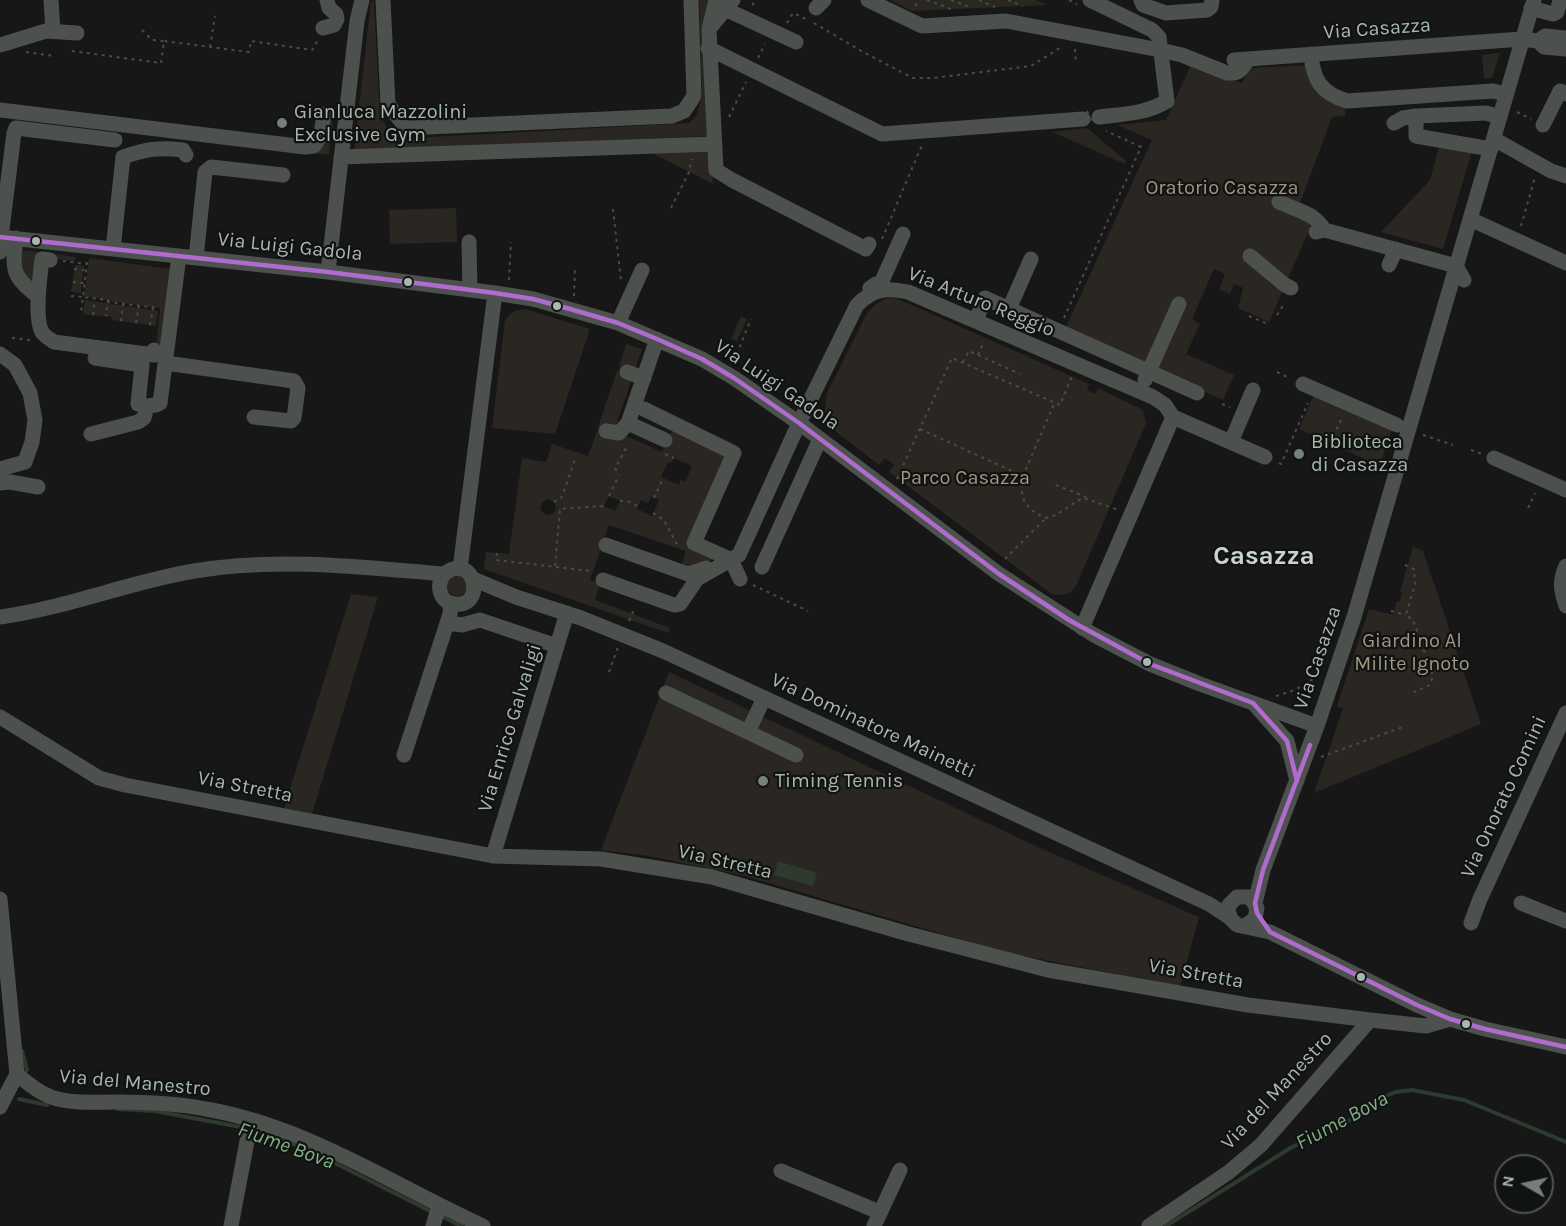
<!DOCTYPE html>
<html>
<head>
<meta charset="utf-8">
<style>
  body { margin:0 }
  #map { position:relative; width:1566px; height:1226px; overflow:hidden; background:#171717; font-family:Karla,sans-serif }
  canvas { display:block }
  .north { position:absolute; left:1494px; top:1154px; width:60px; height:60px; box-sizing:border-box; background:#111312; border:2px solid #4e5550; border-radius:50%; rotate:279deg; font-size:16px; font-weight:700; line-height:24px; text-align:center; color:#a9b7ad }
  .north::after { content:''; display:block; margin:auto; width:21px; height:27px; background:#767f78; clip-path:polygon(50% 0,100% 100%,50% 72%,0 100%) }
</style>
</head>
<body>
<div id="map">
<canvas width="1566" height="1226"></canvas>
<div class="north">N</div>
</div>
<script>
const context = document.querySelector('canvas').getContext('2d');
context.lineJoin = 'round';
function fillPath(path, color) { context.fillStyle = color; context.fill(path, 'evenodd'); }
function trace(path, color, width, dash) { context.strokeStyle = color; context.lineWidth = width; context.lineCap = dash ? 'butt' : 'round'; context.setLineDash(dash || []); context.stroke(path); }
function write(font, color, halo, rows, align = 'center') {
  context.font = font + ' Karla,sans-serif'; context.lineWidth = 4.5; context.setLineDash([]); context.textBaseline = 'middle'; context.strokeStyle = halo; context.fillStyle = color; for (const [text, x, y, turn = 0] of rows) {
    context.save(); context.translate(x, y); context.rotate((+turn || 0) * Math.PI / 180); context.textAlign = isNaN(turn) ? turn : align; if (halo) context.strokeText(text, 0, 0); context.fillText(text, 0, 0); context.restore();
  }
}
fillPath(new Path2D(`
  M699,0H713L710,136L354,152L371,1H374L380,115L393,139L689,123L696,116L702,98Z
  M890,0H1036L1047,5L912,11Z
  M1500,53L1492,78H1484L1482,55Z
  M1167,56H1171L1242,83L1250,68L1308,65L1345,104V116L1332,117L1300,203L1318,210L1269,322L1238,308L1243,288L1234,284L1230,294L1219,289L1225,274L1214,269L1192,319L1200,324L1186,354L1234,375L1223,400L1065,329L1152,140L1117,125L1166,120L1190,67Z
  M329,121L333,122L329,155L304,152Z
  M1087,128L1126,161L1125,164L1052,132Z
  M1440,144L1472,151L1443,249L1381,232L1430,180Z
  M704,150L711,153L713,184L652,153Z
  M456,208L457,242L390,244L389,210Z
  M21,250L76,257L75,261L35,257L31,284L20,273Z
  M89,258L171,269L160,359L155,358L160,308L109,301L108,300L84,296Z
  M75,265L84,266L81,293L71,292Z
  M890,298L898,299L1089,384L1087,390L1095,394L1098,388L1143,410L1146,423L1076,586C1069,595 1064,596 1052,594L889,472L894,465L885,458L879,465L830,427C823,416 825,405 827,393L867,313C874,305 880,300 890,298Z
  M85,300L158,311L156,326L112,320L111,317L83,314Z
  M525,309L590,329L555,434L492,428L505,321C510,312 515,310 525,309Z
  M741,316L747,319L737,341L731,339Z
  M626,344L642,349L634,372L619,367Z
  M617,371L633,376L614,431L598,427Z
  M1314,395L1392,429L1380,466L1299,429Z
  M673,429L726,455L689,545L716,556L705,566L690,567L682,564L686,551L609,525L590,580L600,584L595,600L670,628L668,633L484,569L486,552L509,554L522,458L546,462L552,444L588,456L597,431L610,435H624L662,452ZM674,458L692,466L685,482L681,480L679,485L661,477L668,462L671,463ZM609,496L620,501L615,511L604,506ZM651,497L659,500L652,516L637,509L641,500L648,503ZM547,499L554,502L556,506L555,512L549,515L544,514L540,508L542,502Z
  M1413,547L1423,551L1481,724L1314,793L1343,709L1337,706L1369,609L1393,615L1397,601H1400L1402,593L1400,592Z
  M447 586a10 10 0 1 1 20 0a10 10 0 1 1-20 0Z
  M351,594L378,597L312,814L284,808Z
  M669,672L1040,848L1199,917L1180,987L1000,951L745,876L649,856L601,850Z`), '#2a2722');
fillPath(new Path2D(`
  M778,861L817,873L813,886L774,875Z`), '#2d3a2e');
trace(new Path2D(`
  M22,1051L27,1070
  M19,1099L47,1105
  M117,1109L155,1111L246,1128
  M253,1130L309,1150L434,1213
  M441,1216L461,1226
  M1166,1226L1292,1147L1347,1122L1378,1099L1396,1092L1412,1090L1464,1100L1566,1142`), '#2d3a2e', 4);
trace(new Path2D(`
  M927,0L951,9
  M951,0L972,8
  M979,0L995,7
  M1008,0L1023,6
  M1069,0L1077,4
  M752,5L757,0
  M915,6L920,0
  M787,23L793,13L806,19
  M814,23L863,52L913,78H933L1031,66L1063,46
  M142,30L152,40L164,41
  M210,47L215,16
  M1075,49L1076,64
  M72,51L161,63L164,41L249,52L251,41L312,50L318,40
  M26,52L54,56
  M758,58L765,44
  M1517,112L1531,119
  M729,117L746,82
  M671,208L689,172L692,159
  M613,209L621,281
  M1521,226L1535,177
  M882,239L922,145
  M63,261L87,264
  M87,262L83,297L108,300L106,316
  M74,269L86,270
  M509,280L511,242
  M73,282L84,283
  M71,296L83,297L81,313
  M574,296L575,269
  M107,302L158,308
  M93,315L95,300
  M1277,315L1284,304
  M1249,316L1268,324
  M1064,318L1141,147L1106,131
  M121,321L123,304
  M136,323L139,306
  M150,325L153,308
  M12,338L30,340
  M978,355L984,341
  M734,361L751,319
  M963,362L969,351L1020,374
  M1277,372L1289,378
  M1222,404L1230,407
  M920,429L1023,476L1054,404
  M1423,435L1453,445
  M1330,443L1343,416
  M1471,450L1482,454
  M665,454L674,458
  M1279,463L1281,464L1308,403
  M617,470L615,469L627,446
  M1023,476C1019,499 1025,509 1046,518C1062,515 1070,503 1084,498L1116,509
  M897,479L952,358L1060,405L1072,376
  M1056,485L1086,497
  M609,496L619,475
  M654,498L663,478
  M620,501H627L638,506
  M554,502L562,497L575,459
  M1528,508L1535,493
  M653,513L664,520L676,543L679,545
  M497,553L496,560L591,571
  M1005,559L1045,519
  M1405,565L1414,569L1415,584L1406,615L1413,620L1433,676L1430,685L1414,692
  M555,566L560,509L604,506
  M753,585L808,611
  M1391,611L1406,615
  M629,621L635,607
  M609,672L618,647
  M1276,696L1295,690L1320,675
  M1321,757L1403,727`), '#484d4a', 2, [3, 4.5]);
trace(new Path2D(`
  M51,0L53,31
  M383,0L388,104L406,128L672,116L684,111L694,96L691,0
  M716,0L709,29L733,0
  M868,0L922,26L1006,21L1160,50L1182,55L1227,73C1240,74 1242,69 1248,59
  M1090,0L1152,30L1159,37L1167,101C1146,114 1122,114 1099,117
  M1141,0L1143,5L1166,13L1207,10L1211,7L1212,0
  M816,8L824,0
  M1531,8L1553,14L1557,12L1560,0
  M725,9L796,42
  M323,28L334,25L337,19L336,14L329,8L327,0
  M709,29L716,170L732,180L866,249L869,244
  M1538,41L1544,47L1566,49
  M0,45L46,31L77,33
  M708,48L882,134L1083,119
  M1311,54C1313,80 1321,93 1347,101L1493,91L1506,94
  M1234,60L1522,39L1538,41L1545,36L1566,38
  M0,110L305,147L314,146L321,135L324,114
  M1394,123L1403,118L1416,116
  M1543,125L1560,91L1566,94
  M1494,139L1551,171L1566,176
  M1491,149L1416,136V116L1486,113L1500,117
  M341,157L714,144
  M1279,202C1294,209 1317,214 1324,230
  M1470,219L1566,263
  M1316,232L1324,230L1332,232L1456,266L1464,280
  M0,237L328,272L495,293L533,299L618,323L702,359L734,378L799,423L999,574L1094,635L1150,664L1200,684L1317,726
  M1,237L14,133L16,128L115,140
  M16,238C12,271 12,275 37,296
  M469,242L470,290
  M113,249L123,157C146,149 159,147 183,150L186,155
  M0,252L3,248L4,237
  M1250,256L1285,285L1291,288
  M196,258L205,172L211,167L283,175
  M50,260L42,259C40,275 34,318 42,332C44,336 50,339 54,342L154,355V350
  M1389,265L1396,249
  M328,272L357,21L362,0
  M870,288L876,284L881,283L903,234
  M1009,309L1031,259
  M977,318L985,298L1197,393
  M618,323L642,270
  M657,339L628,423L665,440
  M0,354L15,365L30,393L35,420L32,442L25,462L0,469
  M95,358L142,365L138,404L147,406
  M166,363L294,381L298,388L294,418L291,421L254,417
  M627,372L644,378
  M1145,380L1179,304
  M1303,384L1397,425
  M644,409L734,453L694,543L732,560
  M606,431L619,433L628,423
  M91,434L138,422L144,418L147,406L156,405L160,403L179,256
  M1231,442L1253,390
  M1494,458L1566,490
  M0,483L10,482L38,487
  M606,545L688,574L706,568
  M1566,566C1559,581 1561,591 1566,606
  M762,567L820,439
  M735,568L740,579
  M460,569L495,293
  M473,579L516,597L581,618L663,651L1209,904L1229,917
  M603,580L674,605L680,604L697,579L739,555L799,423L857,305C873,289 886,287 908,292L1153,397L1165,405L1173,417L1265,457
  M0,617C66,608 129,582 194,571C277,557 361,567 444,574C475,550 487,609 454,604C439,602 436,585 444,574
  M447,623L462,625L480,620L557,646
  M1082,628L1173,417
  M666,693L796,755
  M1255,705L1287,741L1297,781
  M0,717L99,778L125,785L493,856L601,859L712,877L905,933L1048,970L1248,1005L1370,1020L1426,1026L1450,1019
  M748,732L764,698
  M404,755L450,614L451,603
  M493,856L567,613
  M0,899L17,1074
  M1255,903L1263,870L1317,726L1354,617L1534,0
  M1521,903L1566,921
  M1471,923L1480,899L1566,713
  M1246,925L1255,919L1257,908L1250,897H1237L1229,905L1228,911L1231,919L1237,925L1270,932L1417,1005L1450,1019L1485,1029L1566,1047
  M17,1074C28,1084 38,1092 51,1097C71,1104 94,1102 115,1102C145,1102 176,1103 206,1109C308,1127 391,1184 483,1226
  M0,1107L17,1074
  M781,1171L879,1212
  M231,1226L251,1120
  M433,1226L439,1206
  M874,1226L900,1170
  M1149,1226L1229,1172L1261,1145L1370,1020`), '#4d514e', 15);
trace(new Path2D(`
  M1087,111L1093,125`), '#484d4a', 2, [3, 4.5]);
trace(new Path2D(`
  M0,237L328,272L495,293L533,299L570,309L618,323L657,339L702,359L734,378L799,423L999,574L1069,620L1150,664L1253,703L1287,741L1297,781
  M1310,745L1263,870L1255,903L1257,913L1270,932L1417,1005L1450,1019L1485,1029L1566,1047`), '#b06ccc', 4.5);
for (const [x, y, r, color] of [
  [282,123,6,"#767f78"],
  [36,241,5,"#a9b7ad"],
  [408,282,5,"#a9b7ad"],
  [557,306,5,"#a9b7ad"],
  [1299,454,6,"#767f78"],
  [1147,662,5,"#a9b7ad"],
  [763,781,6,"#767f78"],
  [1361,977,5,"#a9b7ad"],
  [1466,1024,5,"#a9b7ad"]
]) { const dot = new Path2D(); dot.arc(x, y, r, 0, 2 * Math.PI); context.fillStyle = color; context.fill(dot); trace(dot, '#111312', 2); }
write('20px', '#a9b7ad', '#111312', [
  ["Via Casazza",1377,29,-4],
  ["Via Luigi Gadola",290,247,6],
  ["Via Arturo Reggio",981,302,22],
  ["Via Luigi Gadola",777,385,34],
  ["Via Casazza",1318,658,-71],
  ["Via Dominatore Mainetti",873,726,25],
  ["Via Enrico Galvaligi",510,728,-73],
  ["Via Stretta",245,787,11],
  ["Via Onorato Comini",1504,797,-65],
  ["Via Stretta",725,862,13],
  ["Via Stretta",1196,974,10],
  ["Via del Manestro",135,1083,5],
  ["Via del Manestro",1277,1091,-47]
]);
write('20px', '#a9b7ad', '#111312', [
  ["Gianluca Mazzolini",294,112],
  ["Exclusive Gym",294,135],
  ["Biblioteca",1311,442],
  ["di Casazza",1311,465],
  ["Timing Tennis",775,781]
], 'left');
write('20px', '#a29781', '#111312', [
  ["Oratorio Casazza",1222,188],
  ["Parco Casazza",965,478],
  ["Giardino Al",1412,641],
  ["Milite Ignoto",1412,664]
]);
write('italic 21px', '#82b185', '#111312', [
  ["Fiume Bova",1342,1121,-28],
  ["Fiume Bova",286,1146,20]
]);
write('bold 26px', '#cad4cd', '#111312', [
  ["Casazza",1264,557]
]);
</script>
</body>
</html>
